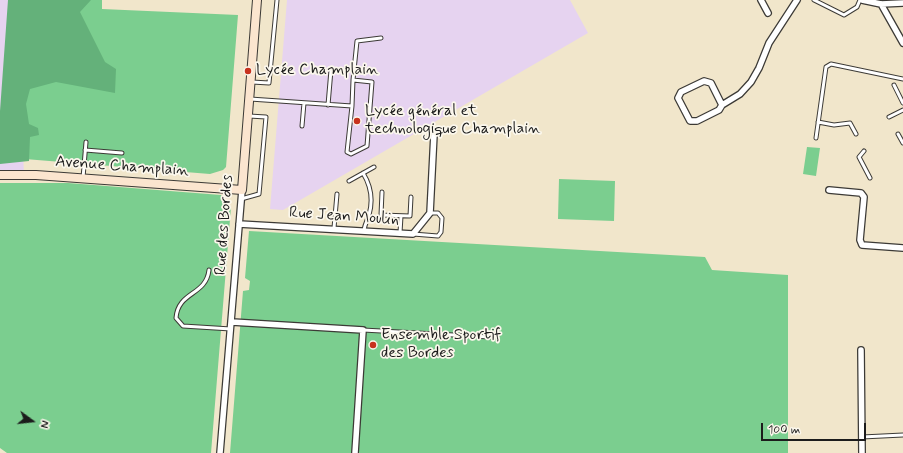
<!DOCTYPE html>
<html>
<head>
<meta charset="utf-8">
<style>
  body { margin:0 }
  #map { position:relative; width:903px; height:453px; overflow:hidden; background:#f1e6cb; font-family:Mynerve,sans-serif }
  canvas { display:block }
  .north { position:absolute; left:12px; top:401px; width:40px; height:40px; -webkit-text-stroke:3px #fbf7ec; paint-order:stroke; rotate:105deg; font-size:11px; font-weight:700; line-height:16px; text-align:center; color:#1c1c1c }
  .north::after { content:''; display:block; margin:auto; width:14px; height:18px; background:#1c1c1c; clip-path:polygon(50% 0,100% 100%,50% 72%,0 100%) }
  .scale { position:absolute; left:761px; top:423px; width:105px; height:18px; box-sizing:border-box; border:2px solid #1c1c1c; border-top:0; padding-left:5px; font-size:12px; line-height:14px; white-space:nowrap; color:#1c1c1c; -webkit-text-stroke:3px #fbf7ec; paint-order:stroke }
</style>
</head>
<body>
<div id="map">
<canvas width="903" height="453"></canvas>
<div class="north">N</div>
<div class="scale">100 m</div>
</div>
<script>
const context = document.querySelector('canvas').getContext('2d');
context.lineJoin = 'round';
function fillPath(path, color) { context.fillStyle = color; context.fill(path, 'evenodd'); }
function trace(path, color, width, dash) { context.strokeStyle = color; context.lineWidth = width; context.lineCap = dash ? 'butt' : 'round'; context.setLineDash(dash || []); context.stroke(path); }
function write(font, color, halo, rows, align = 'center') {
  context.font = font + ' Mynerve,sans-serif'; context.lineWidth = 3.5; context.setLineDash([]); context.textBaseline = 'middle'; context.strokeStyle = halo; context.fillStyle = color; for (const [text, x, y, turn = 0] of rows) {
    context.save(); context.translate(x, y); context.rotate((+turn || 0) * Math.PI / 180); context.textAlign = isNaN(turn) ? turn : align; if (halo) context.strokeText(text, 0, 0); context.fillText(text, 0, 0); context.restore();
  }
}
fillPath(new Path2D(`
  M0,0H17L24,176L0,178Z
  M287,0H570L588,33L283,210L270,209Z`), '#e6d3f0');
fillPath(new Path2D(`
  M11,0H102V9L238,15L226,167L223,170L210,174L0,157Z
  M807,147L820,148L816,176L803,174Z
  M559,179L615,181L614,221L558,219Z
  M0,183H68L221,195L231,207L211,453H7L0,448Z
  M249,231L705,257L712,270L788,275V453H230L243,291L249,290L250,281L245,278Z`), '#7bce8f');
fillPath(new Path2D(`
  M8,0H91L80,12L105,62L116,69L115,93L56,82L30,89L26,104L29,124L38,128L39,135L30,137L29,161L0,164V111Z`), '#64b17a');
const lane = new Path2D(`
  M814,0L844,15L857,7L860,0
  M353,80L357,41L381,38
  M252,82L269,83L277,0
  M894,85L903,103
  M250,99L352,106L347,152L351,154L367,146L372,82L353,80L352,106
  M328,105L331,70
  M889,117L903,110
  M818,122L834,125L850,123L856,134
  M302,126L304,103
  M898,134L903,143
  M816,138L826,67L831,64L903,79
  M85,150L122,153
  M864,151L859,157L870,178
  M363,173C371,186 373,201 369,215C367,221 365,224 364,230
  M83,178L86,142
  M349,181L374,167
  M382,192L381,215L410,216L411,197
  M241,199L259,194L266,117L249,116
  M334,228L337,194
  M400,233L401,216
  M413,234L438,236L441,232L442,218L438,213H430
  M209,270C206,296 178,291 176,318L183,326L231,329
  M363,330L490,337
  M862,437L903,435`);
const street = new Path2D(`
  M761,0L768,13
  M862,0L881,4L903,3
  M881,4L903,43
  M722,105L711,83L704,81L681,92L678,98L690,121H697L719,110L722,105L740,94L751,82L759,68L769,43L797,0
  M829,190L861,193L864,197L860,240L862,245L903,248
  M239,224L413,234L430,213L434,134
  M232,322L363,330L355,453
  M861,350L862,453
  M220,453L242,190`);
const secondary = new Path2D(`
  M0,175H36L242,190L257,0`);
trace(lane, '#3c3a36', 5);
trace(street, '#3c3a36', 8);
trace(secondary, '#3c3a36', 10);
trace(lane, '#fff', 3);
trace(street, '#fff', 5.5);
trace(secondary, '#fbe5cf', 8);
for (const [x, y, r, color] of [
  [248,71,4,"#c8321e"],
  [357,121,4,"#c8321e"],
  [373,345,4,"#c8321e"]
]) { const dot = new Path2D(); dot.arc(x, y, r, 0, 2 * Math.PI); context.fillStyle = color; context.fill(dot); trace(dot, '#fbf7ec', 1.5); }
write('16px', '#1c1c1c', '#fbf7ec', [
  ["Lycée Champlain",256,71],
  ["Lycée général et",365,112],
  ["technologique Champlain",365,130],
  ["Ensemble Sportif",381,336],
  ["des Bordes",381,354]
], 'left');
write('16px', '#1c1c1c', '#fbf7ec', [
  ["Avenue Champlain",122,167,4],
  ["Rue Jean Moulin",344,217,4],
  ["Rue des Bordes",225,225,-86]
]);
</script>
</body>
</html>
